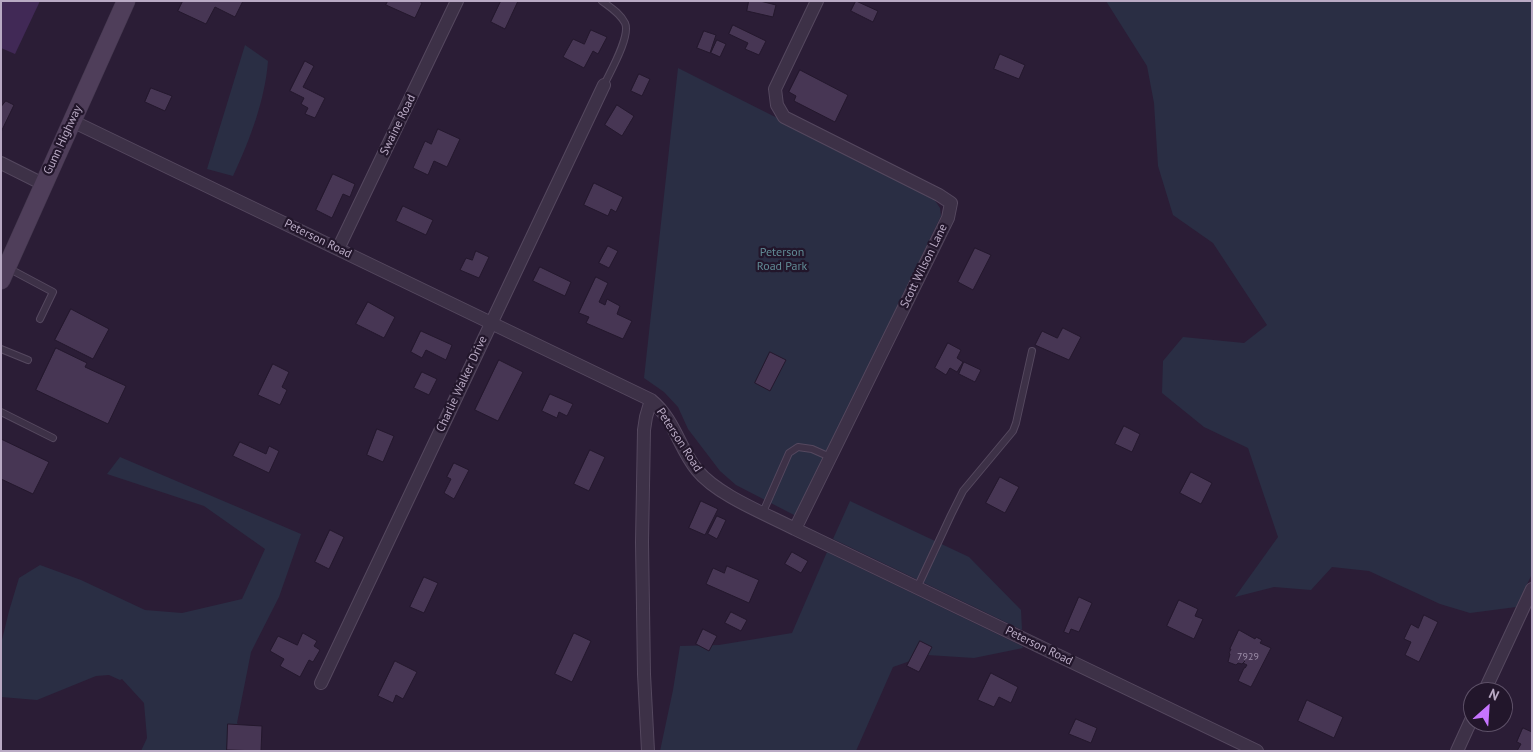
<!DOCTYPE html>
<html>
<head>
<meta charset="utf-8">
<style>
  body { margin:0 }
  #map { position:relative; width:1533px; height:752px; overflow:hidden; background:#2b1d36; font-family:"PT Sans",sans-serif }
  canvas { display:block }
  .frame { position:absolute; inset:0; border:2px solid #b9aac4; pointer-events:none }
  .north { position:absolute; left:1463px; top:682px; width:50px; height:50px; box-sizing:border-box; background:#22162b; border:1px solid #5e5168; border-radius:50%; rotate:26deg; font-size:14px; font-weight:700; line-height:20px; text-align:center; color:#b9aac4 }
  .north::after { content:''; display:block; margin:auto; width:18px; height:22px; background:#c674ff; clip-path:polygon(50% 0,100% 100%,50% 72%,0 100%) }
</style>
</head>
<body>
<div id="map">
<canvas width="1533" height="752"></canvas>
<div class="frame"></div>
<div class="north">N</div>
</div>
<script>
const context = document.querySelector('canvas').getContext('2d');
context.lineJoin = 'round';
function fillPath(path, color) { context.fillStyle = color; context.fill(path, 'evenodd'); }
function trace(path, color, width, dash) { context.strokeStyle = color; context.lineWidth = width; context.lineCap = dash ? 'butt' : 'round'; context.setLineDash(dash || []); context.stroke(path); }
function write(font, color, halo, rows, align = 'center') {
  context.font = font + ' "PT Sans",sans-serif'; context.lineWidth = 4.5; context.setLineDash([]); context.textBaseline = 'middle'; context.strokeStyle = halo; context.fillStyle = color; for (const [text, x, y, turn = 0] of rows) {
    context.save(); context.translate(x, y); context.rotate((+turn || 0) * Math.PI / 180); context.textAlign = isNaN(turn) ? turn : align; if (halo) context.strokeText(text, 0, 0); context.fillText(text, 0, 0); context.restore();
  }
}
fillPath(new Path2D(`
  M1106,1H1532V574L1516,607L1470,613L1440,604L1369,571L1332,567L1311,590L1274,587L1235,597L1278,537L1248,448L1204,427L1162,393L1163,361L1183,337L1244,343L1267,325L1213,243L1173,215L1158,166L1154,103L1147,66Z
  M245,45L268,61C265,100 250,140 233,176L207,169Z
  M678,68L932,196L940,208L941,216L796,516L736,485L720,471L688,429L678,407L664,392L644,378Z
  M120,457L301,534L279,597L251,652L237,723L259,751H141L147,738L144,703L122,679L120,680L109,675L96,676L37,700L1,697V644L9,611L19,578L40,565L81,580L145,610L182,613L242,599L265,549L204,506L107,474Z
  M850,501L969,557L1021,610L1022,630L833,539Z
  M827,552L1022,646L1023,648L974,658L927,655L893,667L856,751H660L673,690L680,646L719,645L792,633Z`), '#2a2e44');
fillPath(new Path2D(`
  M1,1H40L15,54L1,48Z`), '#412956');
const building = new Path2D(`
  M183,1H243L235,17L215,7L206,24L178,11Z
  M388,1H419L422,3L415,18L386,5Z
  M501,1H518L505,29L491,22Z
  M749,1H760L776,5L773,17L747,11Z
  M856,1L878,11L873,22L851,11Z
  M733,25L766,41L759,55L745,49L748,43L729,34Z
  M591,30L607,37L598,54L593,51L584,68L563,57L573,39L584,44Z
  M704,31L716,35L710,53L697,48Z
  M717,40L726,44L720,57L711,53Z
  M1000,54L1025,65L1019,79L994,69Z
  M305,61L314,66L303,87L325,98L315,118L305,114L308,108L301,104L304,98L290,91Z
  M800,70L848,95L835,122L794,101L796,96L789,92Z
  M639,74L650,79L642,96L631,91Z
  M151,88L172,96L165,111L145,102Z
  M6,101L14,105L1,132V107Z
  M617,105L634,116L622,136L605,125Z
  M438,129L460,139L447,167L434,161L428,175L413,168L425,141L431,144Z
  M333,174L355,184L350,197L343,194L332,218L316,210Z
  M594,183L623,197L616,212L611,209L608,216L584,205Z
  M403,206L433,220L426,235L396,221Z
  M608,246L618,251L609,268L599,263Z
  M975,248L991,255L973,290L958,282Z
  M476,251L489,257L479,278L460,270L466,258L472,260Z
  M540,267L571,282L565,296L533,281Z
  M596,277L608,283L599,302L605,305L607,299L620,306L617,314L632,321L623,339L586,323L589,317L579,313Z
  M368,302L395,317L384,338L356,324Z
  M71,309L109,329L93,359L55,340Z
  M1063,328L1081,337L1069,360L1035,345L1042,331L1057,338Z
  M421,331L452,345L446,360L426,350L422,358L411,352Z
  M948,343L961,350L957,358L963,362L957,372L950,368L946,375L935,368Z
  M56,348L87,363L85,367L126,386L108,424L36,390Z
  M770,352L786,360L770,391L755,383Z
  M499,360L523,372L498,421L475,410Z
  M964,362L981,370L975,382L959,374Z
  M273,364L289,372L282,387L287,390L280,405L258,395Z
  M422,372L437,379L429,395L414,388Z
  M550,394L573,404L567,416L559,412L557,418L542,411Z
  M1124,426L1140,434L1132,452L1115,444Z
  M377,429L394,436L383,462L367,455Z
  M1,439L49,462L33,494L1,479Z
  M240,442L266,454L269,446L279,451L269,473L233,456Z
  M590,450L605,457L589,491L574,484Z
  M454,463L469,470L454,499L444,493L451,479L447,477Z
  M1191,472L1212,483L1201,504L1180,493Z
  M1000,477L1019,487L1005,513L986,503Z
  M701,501L718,509L705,535L689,528Z
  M717,516L726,520L717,539L708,534Z
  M330,530L344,537L329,569L315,562Z
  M792,552L808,561L801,573L785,564Z
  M727,566L759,580L749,603L706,584L713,568L724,573Z
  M424,577L438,583L424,613L410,607Z
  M1079,597L1092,603L1079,632L1071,629L1069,634L1064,632Z
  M1179,600L1198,609L1195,616L1203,619L1194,639L1167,626Z
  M731,612L747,620L741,631L725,623Z
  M1424,615L1438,622L1419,662L1405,655L1411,642L1404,639L1411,624L1418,628Z
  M703,629L717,636L709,651L696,644Z
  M1239,630L1255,639L1256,637L1262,640L1260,643L1271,648L1251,687L1238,681L1244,668H1245L1247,665L1243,663L1245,661L1242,664L1238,663L1236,665L1228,662L1230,654L1229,653L1231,649H1230Z
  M303,633L317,641L314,646L320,650L313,662L309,660L300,677L280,666L284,659L270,651L278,636L297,645Z
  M574,633L591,641L572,682L555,674Z
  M920,641L932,647L919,672L907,666Z
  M395,661L417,672L403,699L396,695L393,703L378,696Z
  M991,673L1018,687L1011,703L999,697L994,707L978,700Z
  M1307,700L1343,717L1334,738L1298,721Z
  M1076,719L1097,728L1091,743L1069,734Z
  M228,724L262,726L261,751L227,750Z
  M1523,728L1532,732V751H1517L1521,744L1517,742Z`);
fillPath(building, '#473654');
trace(building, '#24182d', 1);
const lane = new Path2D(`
  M602,1C610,7 620,13 625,23C631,36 610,72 604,85
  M8,268L53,292L40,319
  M1,349L28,360
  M1,412L53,438
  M763,512L789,453L798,447L812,449L830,457
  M917,588L951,515L963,491L1013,431L1016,423L1032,351`);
const street = new Path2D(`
  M72,121L651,400C675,420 679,448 697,470C717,495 766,514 795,529L1257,751
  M1,163L43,184
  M338,249L457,1
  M795,529L948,218L951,203L939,195L784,117L777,105L775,89L817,1
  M321,683L604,85
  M1484,692L1532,589
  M648,751L644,674L642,542L644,430L646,417L651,400
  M1457,751L1473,716`);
const secondary = new Path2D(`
  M1,280L126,1`);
trace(lane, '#55485f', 8);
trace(street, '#55485f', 14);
trace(secondary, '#43374d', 19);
trace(lane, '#3d3147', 6);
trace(street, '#3d3147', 12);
trace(secondary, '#4f3e5a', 18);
write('10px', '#9c8da8', null, [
  ["7929",1248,657]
]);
write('12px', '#b9aac4', '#22162b', [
  ["Swaine Road",398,125,-64],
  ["Gunn Highway",63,140,-65],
  ["Peterson Road",318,239,26],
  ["Scott Wilson Lane",924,266,-64],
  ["Charlie Walker Drive",462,384,-65],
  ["Peterson Road",679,440,57],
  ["Peterson Road",1039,646,26]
]);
write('12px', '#618b95', '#22162b', [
  ["Peterson",782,253],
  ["Road Park",782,267]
]);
</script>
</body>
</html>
